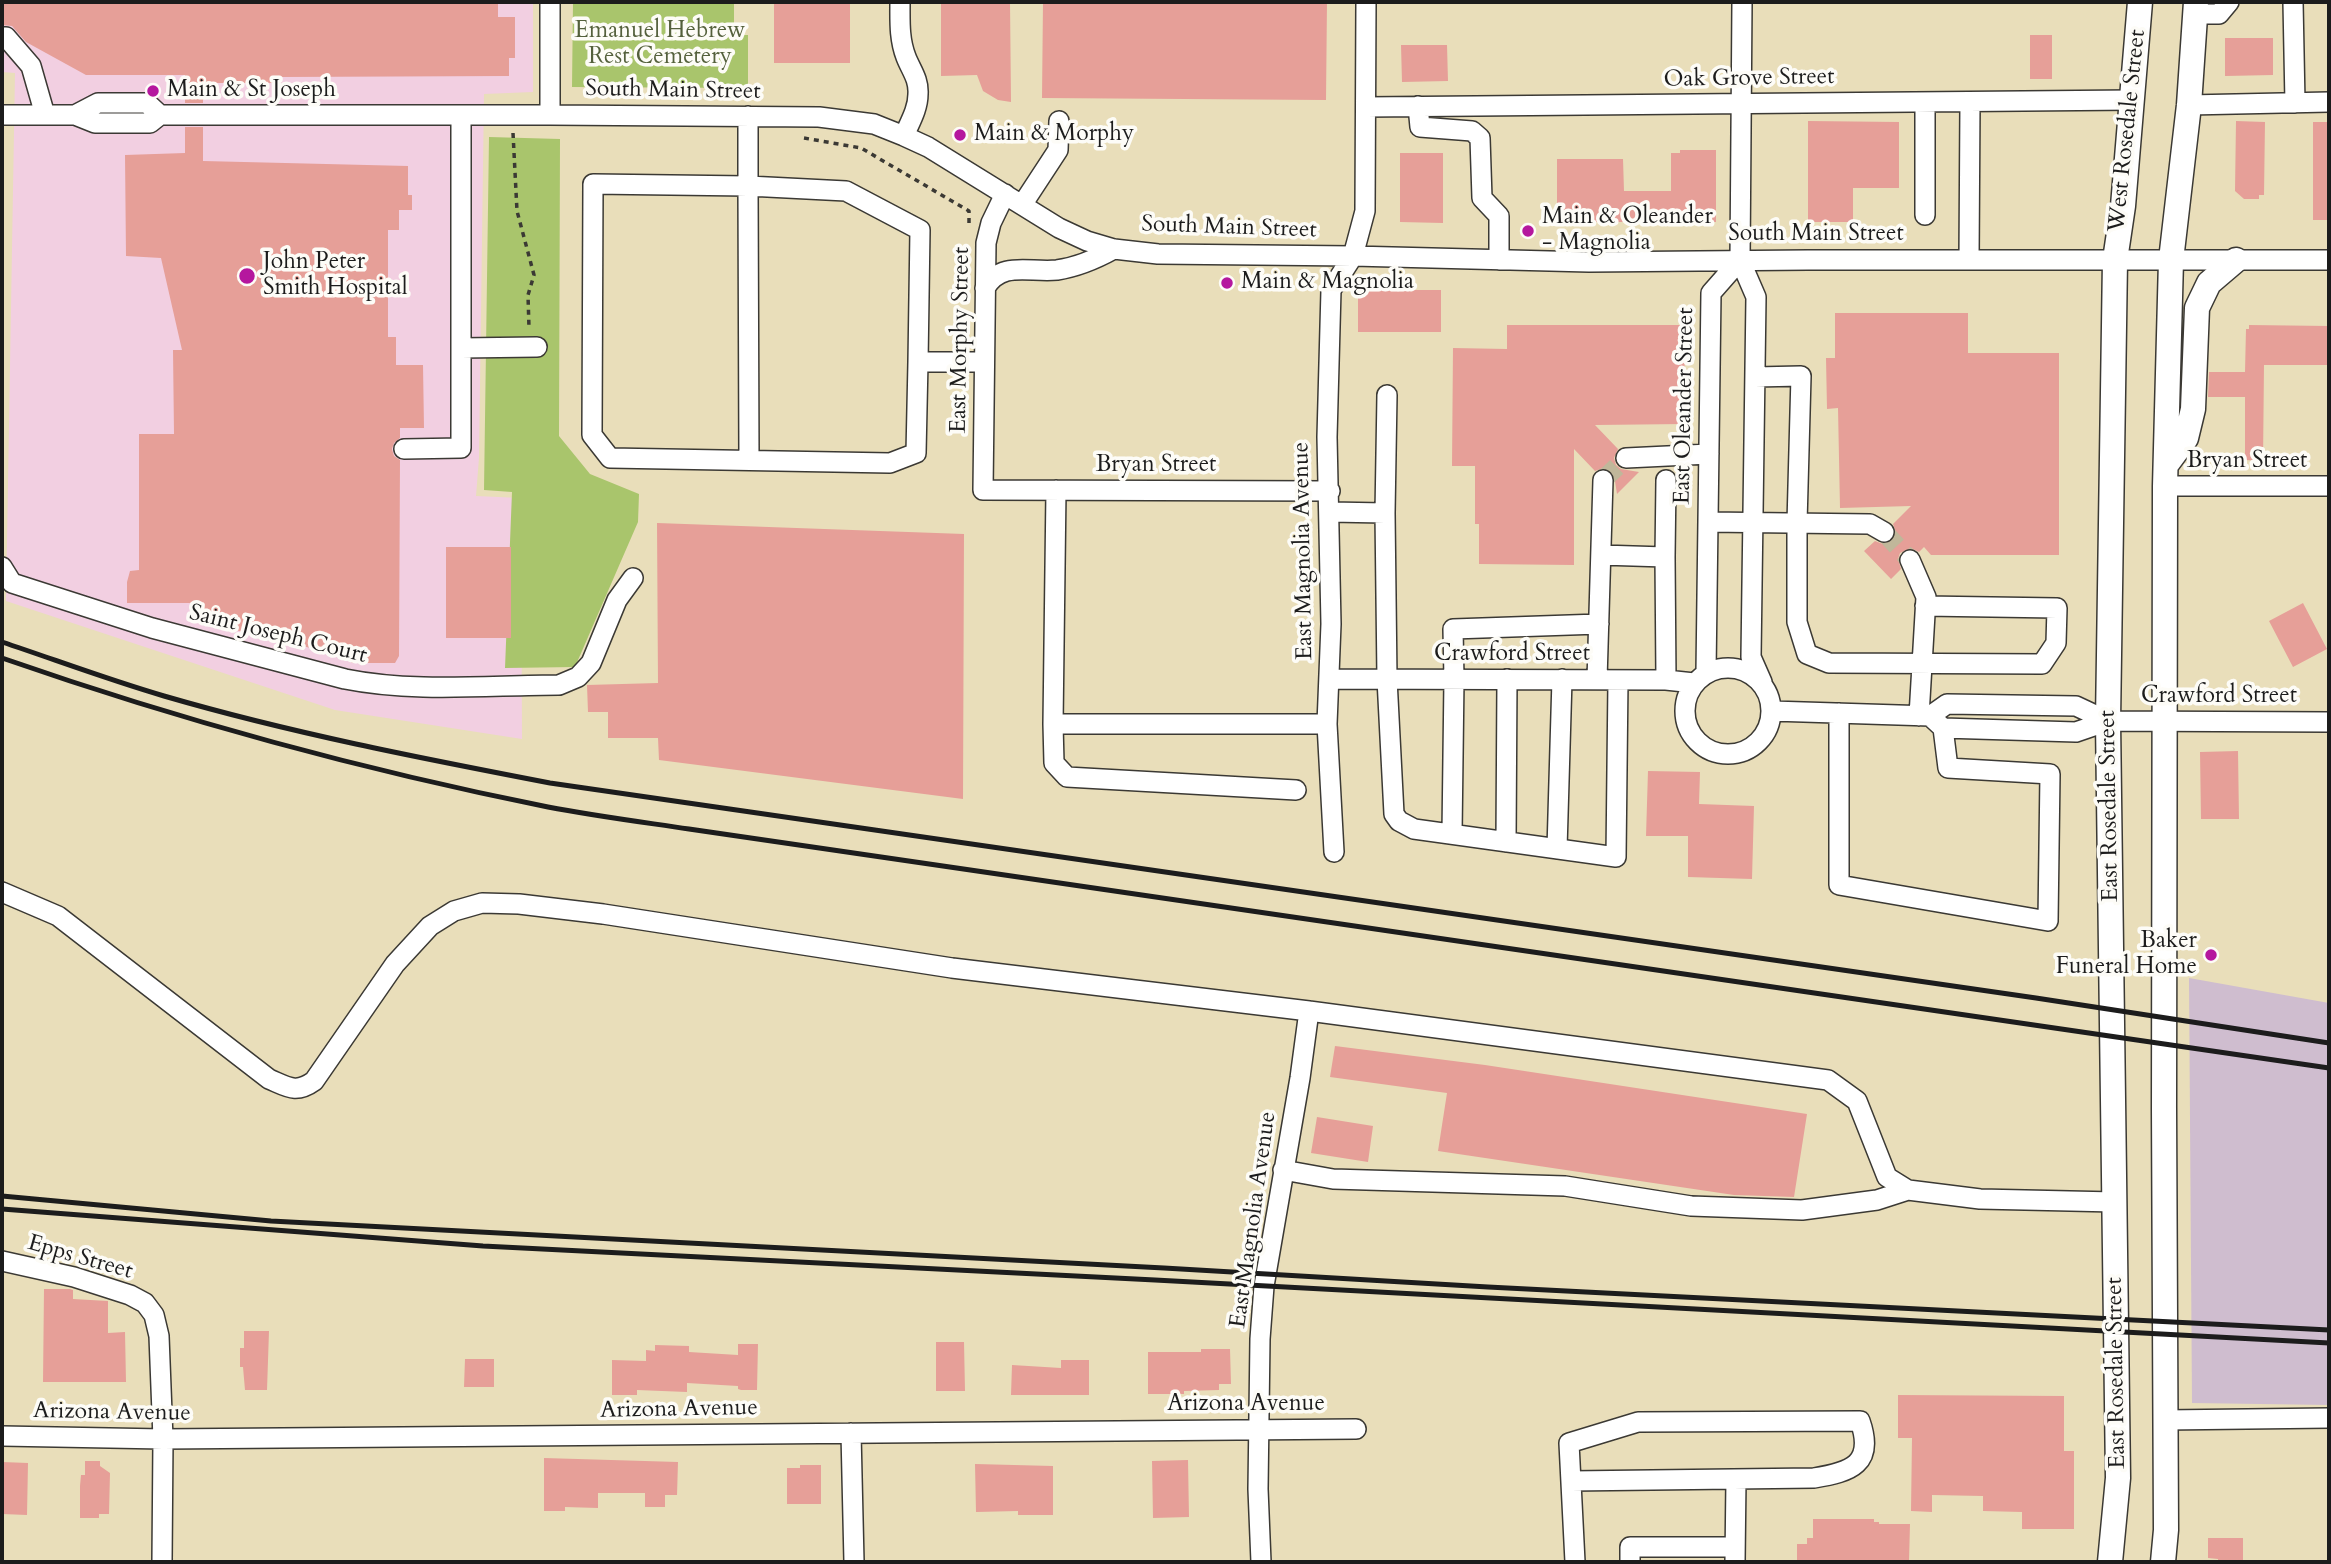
<!DOCTYPE html>
<html>
<head>
<meta charset="utf-8">
<style>
  body { margin:0 }
  #map { position:relative; width:2331px; height:1564px; overflow:hidden; background:#e9deba; font-family:Cardo,serif }
  canvas { display:block }
  .frame { position:absolute; inset:0; border:4px solid #1c1c1c; pointer-events:none }
</style>
</head>
<body>
<div id="map">
<canvas width="2331" height="1564"></canvas>
<div class="frame"></div>
</div>
<script>
const context = document.querySelector('canvas').getContext('2d');
context.lineJoin = 'round';
function fillPath(path, color) { context.fillStyle = color; context.fill(path, 'evenodd'); }
function trace(path, color, width, dash) { context.strokeStyle = color; context.lineWidth = width; context.lineCap = dash ? 'butt' : 'round'; context.setLineDash(dash || []); context.stroke(path); }
function write(font, color, halo, rows, align = 'center') {
  context.font = font + ' Cardo,serif'; context.lineWidth = 7; context.setLineDash([]); context.textBaseline = 'middle'; context.strokeStyle = halo; context.fillStyle = color; for (const [text, x, y, turn = 0] of rows) {
    context.save(); context.translate(x, y); context.rotate((+turn || 0) * Math.PI / 180); context.textAlign = isNaN(turn) ? turn : align; if (halo) context.strokeText(text, 0, 0); context.fillText(text, 0, 0); context.restore();
  }
}
fillPath(new Path2D(`
  M2,2H533V92L484,94L479,458L476,496L521,498L522,739L335,710L6,601L15,73L2,72Z`), '#f2cfe1');
fillPath(new Path2D(`
  M2189,978L2329,1003V1405L2192,1403Z`), '#cfbdcf');
fillPath(new Path2D(`
  M573,2H734V35H748V88L572,87Z
  M489,137L560,139L559,436L590,474L639,494L638,522L575,667L505,668L512,492L484,490Z`), '#a9c56c');
fillPath(new Path2D(`
  M2,2H498V17H515V58H509V76L281,77V83H203V103H185V75H86L26,42L12,26L2,25Z
  M774,2H850V63H774Z
  M941,2H1010L1011,102L998,100L983,91L977,75L941,76Z
  M1043,2H1327L1326,100L1042,98Z
  M2030,35H2052V79H2030Z
  M2225,38H2273V75L2225,76Z
  M1401,45H1447L1448,81L1402,82Z
  M1808,121L1899,122V188H1853V222H1808Z
  M2236,121L2265,122L2264,195H2259V199H2244L2235,191Z
  M2313,122H2329V220H2313Z
  M185,127H203V161L408,166V195H412V210H399V230H388V337H396V365H423L424,428H400V438L394,443L392,449L394,456L400,460L399,656L395,663H352L344,656L223,627L221,617L195,618V603H127V582L130,571L139,570V434H174L173,350H182L161,258L126,256L125,155L185,153Z
  M1680,150H1716V222H1557V159H1623L1624,191H1671V153H1680Z
  M1400,153H1443V223L1400,222Z
  M1358,290H1441V332H1358Z
  M1835,313H1968V353H2059V555H1931L1924,547L1919,552L1911,548L1900,553L1898,559L1901,569L1891,579L1864,551L1875,541L1883,544L1891,542L1896,533L1893,524L1911,506L1840,508L1838,408L1827,409L1826,358H1835Z
  M1507,325H1685L1684,424L1595,425L1618,449L1614,458L1616,465L1621,469L1639,472L1617,494L1614,475L1610,470L1603,468L1595,471L1574,449V565L1479,564V524H1475V466H1452L1453,348L1507,349Z
  M2249,325L2329,326V365H2264L2263,461L2245,460V397H2208L2209,372H2245L2246,329H2249Z
  M657,523L964,534L963,799L659,760L658,738H608V712H588L587,685L658,683Z
  M446,547H511V638H446Z
  M2303,603L2327,649L2293,667L2269,621Z
  M2238,751L2239,819H2201L2200,752Z
  M1648,771L1700,772L1699,804L1754,806L1752,879L1688,877V836H1646Z
  M1335,1046L1485,1065L1807,1114L1794,1197L1734,1195L1438,1151L1447,1093L1330,1077Z
  M1317,1117L1373,1126L1368,1162L1311,1153Z
  M44,1289H70L73,1290V1299L108,1301V1333L125,1332L126,1382H43Z
  M244,1331H269L267,1390H245L243,1367H240V1348H244Z
  M936,1342H964L965,1391H936Z
  M738,1344H758L757,1390H741L738,1389V1386L687,1383V1392L637,1390V1395H612V1360L646,1361V1350L655,1351V1345L689,1346V1352L738,1355Z
  M1201,1349H1230L1231,1384H1219V1390L1184,1391V1394H1148V1352H1201Z
  M465,1359H494V1387H464Z
  M1061,1360H1089V1395H1011L1012,1365L1061,1368Z
  M1898,1395L2064,1396V1451H2074V1529H2022V1512L1983,1511V1496L1932,1495V1512L1911,1511L1912,1438H1898Z
  M544,1458L678,1462L677,1495H665V1507H645V1493H598V1508L565,1507V1511H544Z
  M1188,1460L1189,1517L1153,1518L1152,1461Z
  M85,1461H100V1466L110,1473L109,1514H99V1518H80V1486L81,1475H85Z
  M2,1462L28,1463L27,1515L2,1514Z
  M975,1464L1053,1466V1515H1018V1511L976,1512Z
  M800,1465H821V1504H787V1468H800Z
  M1813,1519H1874V1522H1879V1524H1910L1909,1562H1797V1544H1807V1538H1813Z
  M2208,1538H2243V1562H2218V1559L2208,1558Z`), '#e69f98');
trace(new Path2D(`
  M1603,480L1626,458
  M1884,532L1910,560`), '#c0b79a', 19, [19, 10]);
const minor = new Path2D(`
  M900,2C900,21 899,39 906,57C911,70 919,79 918,94C918,109 910,122 904,136
  M1742,2L1740,260L1756,297L1751,657L1762,682
  M2293,2L2295,103
  M2195,14H2219L2229,2
  M2,37H6L31,66L45,115
  M1925,102V215
  M2189,105L2329,102
  M1418,106L1420,127L1472,131L1480,138L1482,198L1499,216V260
  M1366,107L2133,100
  M2,115H75L95,123H150L160,115H550L819,117L874,124L904,136L928,147L1059,228L1087,241L1114,249L1158,254L1353,256L1589,262L1808,260H2329
  M75,115L98,103H147L160,115
  M550,115V2
  M748,116V186L593,184L592,435L610,458L890,463L916,453L918,362H984
  M1005,194L991,223L986,243L983,490L1330,491
  M1022,205L1058,150L1059,121
  M1969,260L1970,102
  M985,288C1002,260 1029,273 1057,270C1078,267 1096,259 1114,249
  M461,348L537,347
  M1755,377L1801,376L1797,523V622L1807,654L1829,663L2042,664L2056,643L2057,608L1925,606
  M404,449L461,448V115
  M1626,458L1709,454
  M749,460L748,186L846,191L920,230L918,362
  M2165,486H2329
  M1056,490L1053,724H1327
  M1330,512L1385,513L1387,679L1394,814L1399,821L1414,829L1616,857L1618,680
  M1385,513L1387,395
  M1708,522L1870,524L1884,532
  M1601,555L1665,557L1666,680
  M1665,557L1666,480
  M1910,560L1926,597L1919,716
  M2,567L12,583L152,628L345,679C415,693 489,685 559,685L578,677L591,663L617,600L633,578
  M1685 711a43 43 0 1 1 86 0a43 43 0 1 1-86 0Z
  M1706,672L1711,293L1740,260
  M1329,679L1666,680L1694,683
  M1597,680L1603,480
  M1772,711L1930,716L1947,704L2076,706L2108,721
  M1839,713V885L2048,921L2050,774L1948,768L1943,728
  M1930,716L1943,728L2076,732L2108,721L2329,722
  M1053,724L1054,763L1067,777L1296,790
  M1452,834L1454,679L1453,629L1599,624
  M1506,842L1507,679
  M1557,849L1562,679
  M1334,852L1327,724L1331,624L1327,437L1331,290L1353,256L1365,211L1366,2
  M2,892L58,916L269,1079C288,1087 296,1094 314,1081L395,964L430,926L454,911L482,903L519,904L603,914L952,968L1309,1011L1828,1080L1857,1101L1887,1177L1908,1190L1980,1199L2115,1202
  M1283,1170L1333,1179L1565,1186L1691,1206L1802,1210L1877,1200L1908,1190
  M2,1261L74,1277L130,1295L145,1303L154,1315L159,1336L163,1439L162,1562
  M2165,1420L2329,1418
  M851,1433L854,1562
  M2,1436L163,1439L1356,1429
  M1571,1481L1814,1478C1851,1472 1875,1464 1860,1421L1638,1422L1569,1443L1575,1562
  M1261,1562L1258,1489L1260,1339L1264,1286L1300,1078L1309,1011
  M1630,1562V1547H1735
  M1735,1562L1736,1479`);
const major = new Path2D(`
  M2166,465L2186,438L2193,409L2197,308L2209,283L2236,260
  M2110,1562L2118,1478L2108,721L2115,260L2123,206L2140,2
  M2163,1562L2166,1530L2164,1108L2165,486L2171,260L2189,105L2196,2`);
trace(minor, '#3b3934', 22);
trace(major, '#3b3934', 27);
trace(new Path2D(`
  M513,133L517,211L534,275L528,295L529,328
  M804,138L861,148L969,211V223`), '#3b3934', 3.5, [5, 5]);
trace(minor, '#fff', 19);
trace(major, '#fff', 24);
trace(new Path2D(`
  M2,642C56,660 109,680 164,696C291,733 420,758 550,783L2036,998L2329,1043
  M2,658C180,720 363,770 548,807C595,816 642,822 689,829L2329,1068
  M2,1196L271,1221L1164,1268L1488,1287L2329,1330
  M2,1209L483,1246L1155,1280L2329,1343`), '#1c1c1c', 5);
for (const [x, y, r, color] of [
  [153,91,7,"#b5179e"],
  [960,135,7,"#b5179e"],
  [1528,231,7,"#b5179e"],
  [247,276,9,"#b5179e"],
  [1227,283,7,"#b5179e"],
  [2211,955,7,"#b5179e"]
]) { const dot = new Path2D(); dot.arc(x, y, r, 0, 2 * Math.PI); context.fillStyle = color; context.fill(dot); trace(dot, '#fdfcf7', 2.5); }
write('23px', '#54603c', '#fdfcf7', [
  ["Emanuel Hebrew",660,32],
  ["Rest Cemetery",660,58]
]);
write('23px', '#1c1c1c', '#fdfcf7', [
  ["Oak Grove Street",1749,79,-1],
  ["South Main Street",673,91,1],
  ["West Rosedale Street",2128,131,-84],
  ["South Main Street",1229,228,2],
  ["South Main Street",1816,235],
  ["East Morphy Street",961,340,-89],
  ["East Oleander Street",1685,406,-89],
  ["Bryan Street",2247,462],
  ["Bryan Street",1156,466],
  ["East Magnolia Avenue",1304,551,-91],
  ["Saint Joseph Court",278,635,14],
  ["Crawford Street",1512,655],
  ["Crawford Street",2219,697],
  ["East Rosedale Street",2110,806,-91],
  ["East Magnolia Avenue",1254,1220,-82],
  ["Epps Street",80,1258,16],
  ["East Rosedale Street",2117,1373,-91],
  ["Arizona Avenue",1246,1405],
  ["Arizona Avenue",679,1410,-1],
  ["Arizona Avenue",112,1413,1]
]);
write('23px', '#1c1c1c', '#fdfcf7', [
  ["Main & St Joseph",167,91],
  ["Main & Morphy",974,135],
  ["Main & Oleander",1542,218],
  ["- Magnolia",1542,244],
  ["John Peter",263,263],
  ["Smith Hospital",263,289],
  ["Main & Magnolia",1241,283],
  ["Baker",2197,942,"right"],
  ["Funeral Home",2197,968,"right"]
], 'left');
</script>
</body>
</html>
